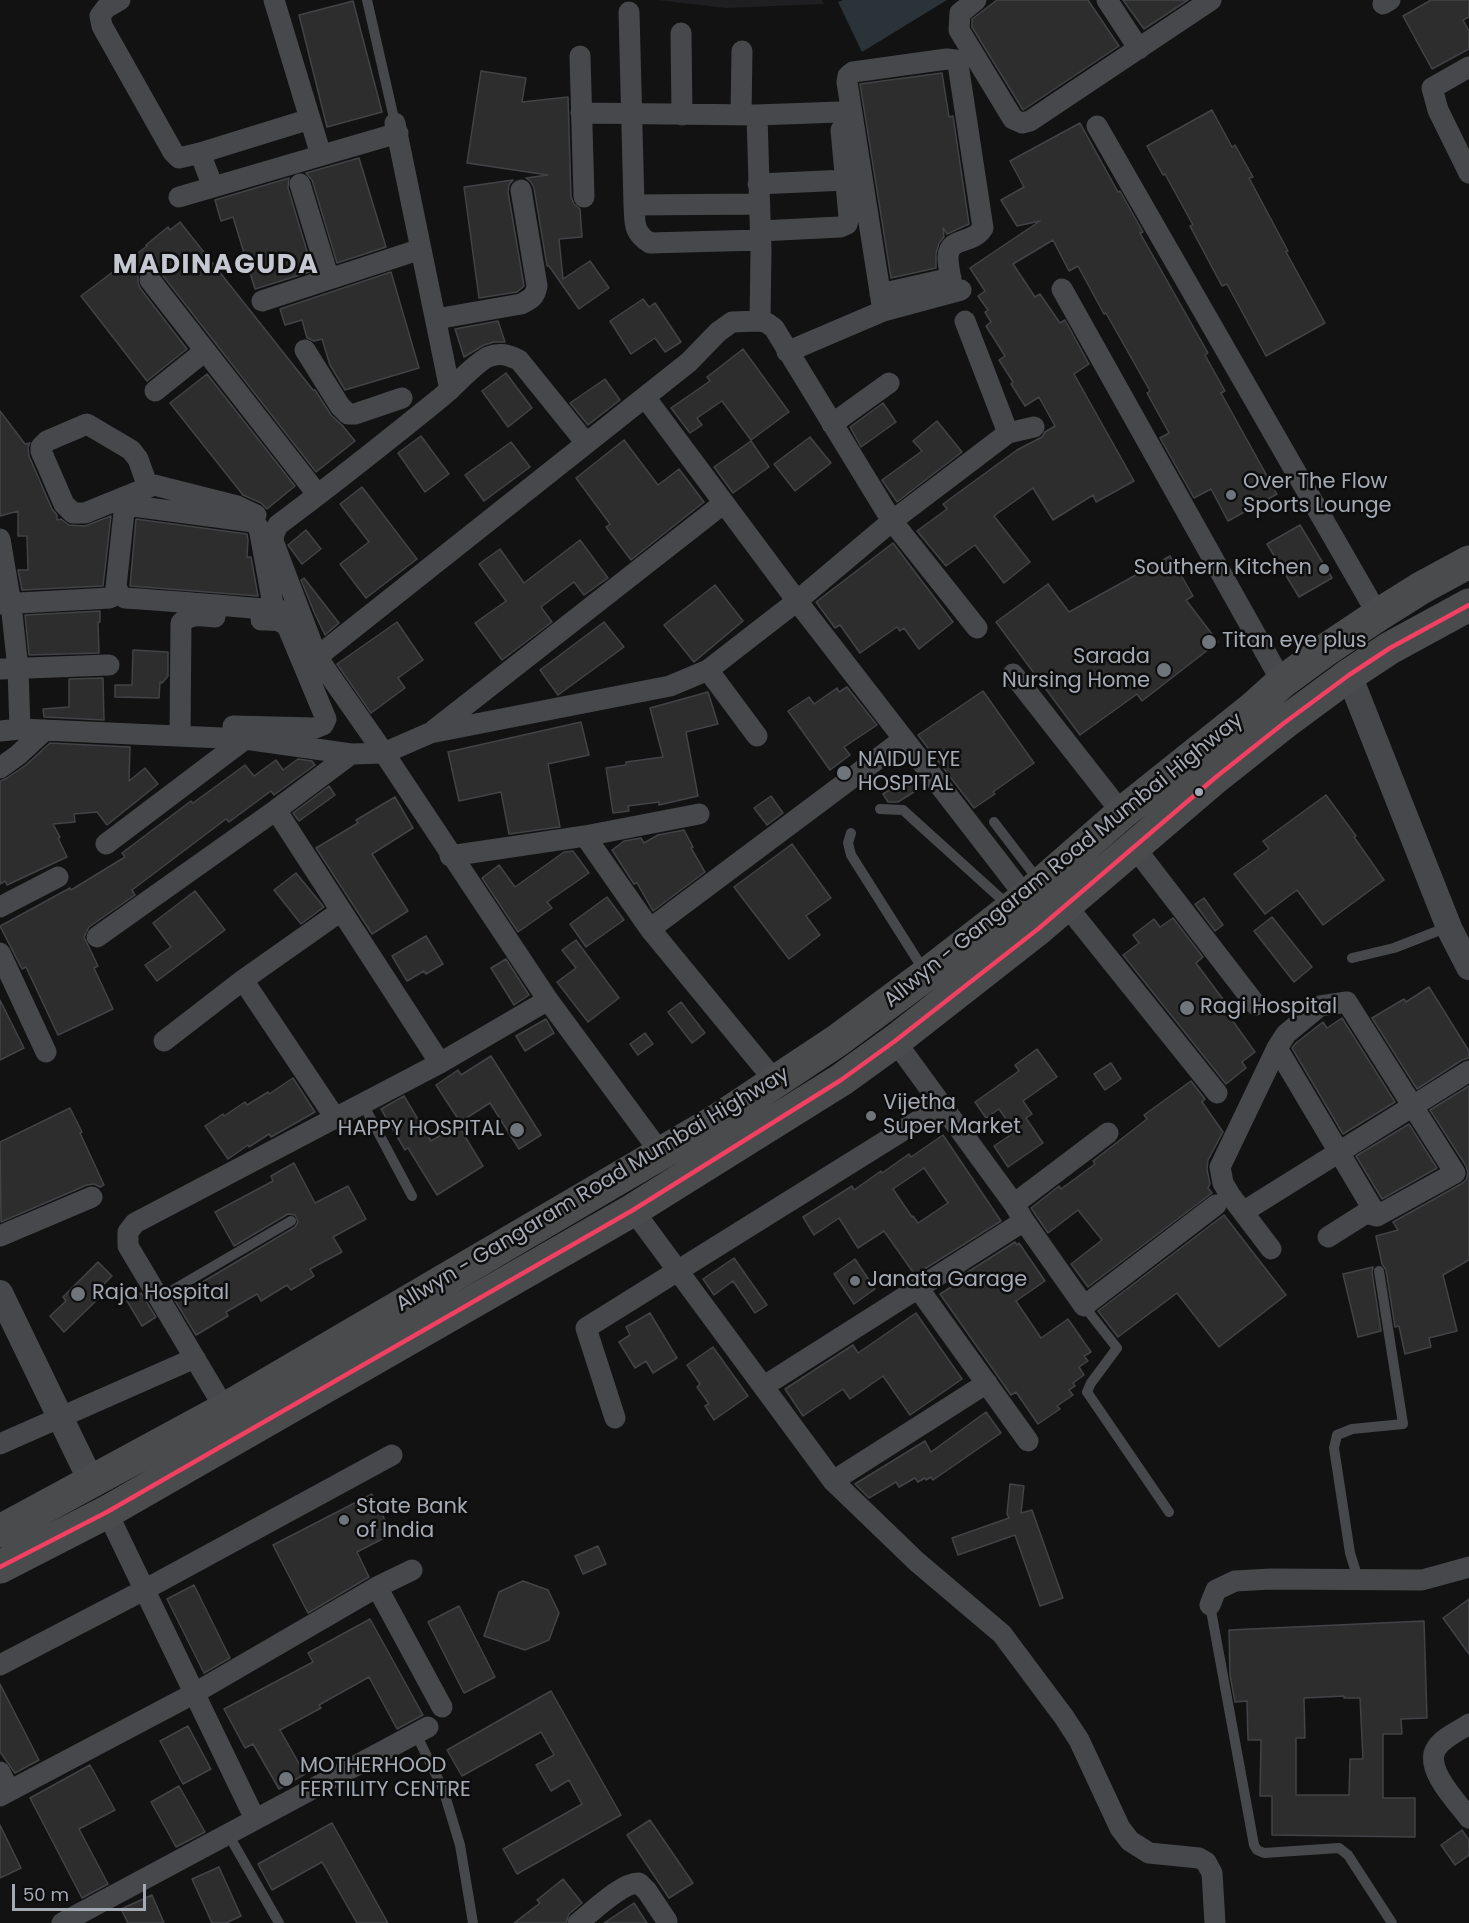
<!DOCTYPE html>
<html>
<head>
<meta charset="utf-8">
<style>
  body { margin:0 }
  #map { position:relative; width:1469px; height:1923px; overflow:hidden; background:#121213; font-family:Poppins,sans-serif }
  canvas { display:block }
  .scale { position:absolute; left:12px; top:1884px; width:134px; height:27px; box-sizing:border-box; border:3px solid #a3aab4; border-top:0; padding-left:8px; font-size:18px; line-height:21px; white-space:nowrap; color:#a3aab4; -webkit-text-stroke:4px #0d0d0e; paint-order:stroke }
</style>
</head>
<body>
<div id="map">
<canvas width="1469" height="1923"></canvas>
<div class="scale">50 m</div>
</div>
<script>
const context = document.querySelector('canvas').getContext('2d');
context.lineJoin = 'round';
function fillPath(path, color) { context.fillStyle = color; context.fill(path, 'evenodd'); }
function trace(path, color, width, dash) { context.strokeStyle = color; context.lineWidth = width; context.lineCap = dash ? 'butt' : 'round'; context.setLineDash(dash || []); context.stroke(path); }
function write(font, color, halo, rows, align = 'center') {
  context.font = font + ' Poppins,sans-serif'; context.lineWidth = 5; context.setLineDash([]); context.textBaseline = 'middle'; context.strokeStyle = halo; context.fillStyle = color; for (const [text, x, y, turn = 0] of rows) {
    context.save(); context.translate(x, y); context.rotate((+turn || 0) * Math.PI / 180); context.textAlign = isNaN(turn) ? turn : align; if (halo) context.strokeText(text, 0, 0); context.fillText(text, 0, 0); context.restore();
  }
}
fillPath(new Path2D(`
  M657,0H822L824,4L726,8Z`), '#1f1f21');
fillPath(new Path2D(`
  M843,0H947L862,52L838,2Z`), '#293338');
const building = new Path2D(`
  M997,0H1088L1119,46L1023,110L972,27V19Z
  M1123,0H1188L1144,29Z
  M1431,0H1469V17L1463,20L1469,31V49L1432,69L1403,16Z
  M353,1L382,112L327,127L299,15Z
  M481,71L526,78L522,102L568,97L571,197L574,204L580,209L582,237L559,239L563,279L590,261L609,288L579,309L549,266H547L534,188L531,182L526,178L548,175L467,163Z
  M942,73L949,117L953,116L969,224L947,234L943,228L944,237L939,243L936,254V268L891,278L860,84Z
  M1212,110L1232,147L1235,145L1253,177L1249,178L1288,251L1286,252L1325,323L1266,356L1227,284L1222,286L1190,226L1193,225L1165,174L1163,175L1147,146Z
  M1080,123L1118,192L1120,191L1143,232L1140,233L1208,353L1205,355L1225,391L1221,393L1277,494L1228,521L1211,489L1194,498L1160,438L1169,433L1147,393L1150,391L1106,313L1104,314L1078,266L1069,271L1053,240L1013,264L1035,297L1040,294L1060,323L1065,320L1089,364L1074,374L1134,481L1096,502L1093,495L1053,520L1033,488L994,516L1030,562L1004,583L975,545L946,566L917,531L947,509L943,504L1017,450L1042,437L1045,432L1055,426L1039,397L1025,406L1011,384L1013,382L999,360L1005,356L986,326L991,322L985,312L988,310L978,296L985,291L970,268L1040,221L1017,226L1001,200L1024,187L1010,161Z
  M359,158L386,247L337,263L312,180L306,173Z
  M289,178L288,188L313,271L255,289L233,217L221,221L215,200Z
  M513,180L509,185L508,192L524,286L517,292L479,298L464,187Z
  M180,222L313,390H315L331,415L342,425L355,441L316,472L160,272L155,268L149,267L143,270L138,275V282L140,288L187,349L147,381L81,296L147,246L146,245L168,227L170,230Z
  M391,272L419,368L345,390L330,365L322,339L314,341L307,338L302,320L285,325L280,309Z
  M643,299L649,307L655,303L681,342L665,352L655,338L631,354L610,321Z
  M498,321L505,342H494L484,345L464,357L455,329Z
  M743,349L789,412L751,440L722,401L697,418L702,425L690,433L671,408L710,381L707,377Z
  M506,373L532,408L508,427L482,391Z
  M207,374L295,486L267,509L261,503L243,495L170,403Z
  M605,379L620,400L588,425L570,403Z
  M883,403L896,422L861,447L850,427Z
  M0,411L25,444L30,443L28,447L29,456L52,509L57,515V520L61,519L69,525L85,526L111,516L103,586L22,590L18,570H28L27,536H18V511L0,516Z
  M937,421L962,452L897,502L882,480L922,451L913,441Z
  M421,436L449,474L425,492L398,453Z
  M810,437L831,463L795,491L774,464Z
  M624,440L658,485L679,469L704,502L631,560L606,527L610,524L576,478Z
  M751,441L769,467L733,493L714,467Z
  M511,442L530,467L484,501L465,475Z
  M362,487L417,559L366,598L340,564L369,542L340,504Z
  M136,519L247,534L248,540L247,557H251L258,596L130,586Z
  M1300,525L1332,578L1299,597L1267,544Z
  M306,530L321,549L302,564L288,545Z
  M580,540L608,578L584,595L574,582L541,607L552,622L502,660L475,623L506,601L479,564L500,549L524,583Z
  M893,543L953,622L919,649L904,628L900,631L897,627L860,653L840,625L835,628L816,602Z
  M1170,556L1193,596L1186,600L1218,642L1142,701L1137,694L1080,735L996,622L1048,584L1069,612Z
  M304,578L339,623L325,635L314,612L301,580Z
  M715,585L743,621L694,662L664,625Z
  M100,611V622H98L99,653L29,655L25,615Z
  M397,622L423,660L398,678L405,688L371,713L337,664Z
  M604,622L624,647L558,695L540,670Z
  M133,650L168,652V676L162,683L160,682L159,698L115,697V685H132Z
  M103,678L104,720L44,717L43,709L69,707V679Z
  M847,687L877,725L844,747L850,755L830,770L788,711L809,697L814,704L837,688L839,692Z
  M983,691L1034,763L993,792L995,794L974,808L918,735Z
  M708,692L718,724L686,732L698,796L659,805V802L628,806L629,811L613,813L606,768L626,765V762L663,757L650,708Z
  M581,722L589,755L548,764L560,827L509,834L501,792L459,801L448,752Z
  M50,743L130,747L129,781L145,768L158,784L107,825L97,812L74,814L75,822L53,824L60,837L58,838L67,857L7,885L5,881L0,884V781L7,778L26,765Z
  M298,759L312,761L315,765L274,795L271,791L229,822L226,819L132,890L135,895L89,927L84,937L98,966L94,968L113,1009L58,1035L26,967L22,969L0,926L70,888L71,890L125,857L122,853L191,801L193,803L245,765L254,776L276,760L283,770Z
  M909,777L917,790L898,802H888L883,794Z
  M329,786L335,795L299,821L293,813Z
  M1326,795L1356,836L1354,837L1384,880L1323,925L1297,890L1265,914L1234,874L1269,849L1263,841Z
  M771,796L783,813L767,825L754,808Z
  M395,797L413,828L372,854L408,911L372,934L316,848L358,823L356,820Z
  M684,830L693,847L691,848L705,872L653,911L637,883L634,884L612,850L624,841L641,838L644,843L658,835Z
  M792,844L831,898L806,916L820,935L789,959L734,887Z
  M573,851L589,873L547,902L552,908L518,932L482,878L499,865L515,887L564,852Z
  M296,873L324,907L301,924L274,890Z
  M195,891L225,930L157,981L145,965L171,947L153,923Z
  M607,897L624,920L586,947L570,924Z
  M1204,898L1223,925L1215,931L1195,904Z
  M1272,917L1312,967L1294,982L1254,931Z
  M1173,918L1203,957L1196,963L1234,1014L1230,1017L1255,1052L1242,1062L1246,1068L1226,1084L1123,955L1139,943L1133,935L1154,919L1160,927Z
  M426,936L443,964L426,974L424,971L407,981L392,956Z
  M576,940L619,998L588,1022L557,982L576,968L562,950Z
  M506,959L529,995L514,1005L491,968Z
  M1429,987L1469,1051V1058L1462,1060L1417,1089L1372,1018L1404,999L1406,1002Z
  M0,1000L24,1048L0,1060Z
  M681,1002L705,1033L692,1043L668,1012Z
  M1342,1018L1395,1102L1343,1134L1292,1048L1296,1043L1323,1022L1327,1028Z
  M546,1019L554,1033L525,1051L516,1036Z
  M645,1033L653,1044L638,1055L630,1044Z
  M1037,1049L1057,1077L1023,1101L1032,1114L1026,1118L1043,1143L1008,1167L994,1146L1015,1132L999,1109L986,1118L975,1102L1019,1071L1015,1065Z
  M491,1056L541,1135L519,1149L490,1103L460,1122L436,1085L458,1070L461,1075Z
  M1111,1063L1121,1079L1105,1090L1094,1074Z
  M293,1078L315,1112L271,1137L269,1134L249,1147L248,1145L228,1159L205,1126L223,1114L224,1116L245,1102L247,1105L268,1092L269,1094Z
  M1191,1081L1205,1099L1202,1102L1223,1132L1208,1160L1207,1169L1210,1184L1208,1188L1212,1193L1088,1287L1071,1264L1102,1240L1078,1210L1048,1233L1031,1208L1059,1186L1061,1189L1095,1164L1093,1161L1147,1119L1144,1115Z
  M1469,1086V1260L1443,1275L1457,1331L1429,1338L1431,1347L1405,1354L1399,1326L1395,1327L1386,1270L1382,1264L1376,1236L1398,1230L1393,1222L1461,1184L1466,1180L1468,1173L1466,1166L1430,1110Z
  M404,1096L431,1141L458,1125L483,1166L437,1195L408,1148L405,1150L381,1109Z
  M70,1108L82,1132L80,1133L104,1185L100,1187L94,1184L87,1185L1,1222L0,1142Z
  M1409,1124L1437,1168L1382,1199L1356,1156Z
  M943,1135L1001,1221L915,1275L884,1231L858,1248L839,1218L814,1235L803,1217L852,1186L854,1190L881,1171L882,1173L909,1154L911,1157ZM924,1168L948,1203L918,1223L913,1216L912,1217L893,1189Z
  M294,1163L315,1203L348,1186L366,1219L333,1237L342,1252L310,1269L314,1276L291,1290L287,1285L261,1301L257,1294L226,1312L228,1316L196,1335L174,1299L295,1227L298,1222L295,1215L288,1214L234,1246L215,1212L273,1181L271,1176Z
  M1224,1215L1286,1295L1219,1347L1177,1293L1118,1337L1098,1311Z
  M1015,1242L1017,1245L1019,1243L1045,1281L1016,1301L1041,1338L1068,1319L1091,1352L1084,1356L1088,1361L1079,1367L1084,1375L1073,1383L1075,1386L1069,1390L1073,1395L1057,1406L1060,1409L1038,1424L1016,1392L1011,1395L940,1294L962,1280L960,1277Z
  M734,1258L767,1305L755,1313L733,1281L714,1295L703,1279Z
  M855,1259L875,1289L854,1304L834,1274Z
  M98,1262L112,1276L97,1291L101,1296L64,1332L50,1316L66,1301L63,1297Z
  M1373,1267L1372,1272L1381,1331L1358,1337L1343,1274Z
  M141,1293L156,1317L142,1326L127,1301Z
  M650,1313L677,1358L653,1373L646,1361L635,1368L619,1342L630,1335L626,1327Z
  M916,1313L962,1379L910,1415L883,1376L850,1399L843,1389L803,1416L785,1389L853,1345L858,1353Z
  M713,1347L748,1396L714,1420L705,1406L709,1404L697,1387L700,1384L687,1365Z
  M986,1412L1001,1433L933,1480L931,1477L926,1480L925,1478L918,1482L915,1478L899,1487L896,1482L869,1498L855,1484L925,1441L931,1452Z
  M1010,1484L1024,1486L1021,1513L1032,1510L1063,1598L1040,1606L1015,1535L958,1555L952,1538L1009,1518L1007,1514Z
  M372,1494L392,1534L357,1552L369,1577L308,1613L273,1545Z
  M598,1546L606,1564L583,1574L575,1556Z
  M523,1581L548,1590L559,1613L549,1640L525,1650L484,1636L499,1592Z
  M194,1585L230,1658L204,1673L167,1599Z
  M1469,1599V1654L1443,1618Z
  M459,1606L495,1677L464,1693L428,1622Z
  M370,1619L423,1715L397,1729L369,1677L319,1705L321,1708L280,1730L305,1774L279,1789L253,1744L245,1748L224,1709L313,1662L308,1653Z
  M1424,1621L1427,1718L1401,1719L1402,1734H1383V1798H1415V1837L1272,1835V1796H1260L1261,1740H1248L1247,1701L1235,1702L1230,1675L1229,1630ZM1344,1696V1698H1360L1363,1759H1350L1349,1795H1296V1738H1305L1304,1698Z
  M0,1684L39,1760L15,1773L0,1752Z
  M551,1691L621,1815L517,1874L503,1849L582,1804L569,1780L551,1791L536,1765L554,1755L541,1732L462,1776L447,1750Z
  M188,1726L211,1769L183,1784L160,1741Z
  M90,1765L115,1810L79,1829L108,1884L82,1898L30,1798Z
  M179,1786L205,1832L176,1847L151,1802Z
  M650,1820L693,1883L669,1898L627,1835Z
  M332,1823L388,1923H357L322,1862L272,1890L258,1864Z
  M0,1825L21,1868L0,1878Z
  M1462,1830L1469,1840V1855L1455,1865L1441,1845Z
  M219,1867L241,1916L226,1923H212L192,1879Z
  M563,1879L582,1903L569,1914L566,1923H514L540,1903L537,1900Z
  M152,1895L164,1923H128L121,1909Z
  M634,1903L647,1923H604Z`);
fillPath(building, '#2d2d2e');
trace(building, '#424346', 1.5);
trace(new Path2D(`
  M367,0L395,123
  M880,809L903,810L1009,906
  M994,822L1039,881
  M851,833L848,843L851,855L925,972
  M1352,958L1394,948L1448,927
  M363,1104L412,1196
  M159,1298L291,1221
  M1084,1306L1117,1348L1091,1383L1087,1392L1169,1512
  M1355,1579V1569L1350,1553L1334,1448L1337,1435L1352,1429L1403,1424L1379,1271
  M1210,1605L1254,1845L1257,1850L1264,1853L1339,1848L1348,1855L1392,1923
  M416,1734L443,1789L460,1845L473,1923
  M228,1834L279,1923`), '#47484b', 10);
trace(new Path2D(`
  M120,0L106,8L100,16L102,26L173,152L179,158L200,153L310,119
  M274,0L321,155
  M976,0L960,13L959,30L1013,119L1022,123L1030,121L1211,0
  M1107,0L1139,49
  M1383,4L1390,0
  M629,12L634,205L759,204
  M681,33L682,115
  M580,56L584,197
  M1469,67L1432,88L1438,110L1469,173
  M581,113L757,115L761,251L760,321
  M741,115L742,51
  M757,115L839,112
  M395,123L450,390
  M1097,126L1378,615
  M200,153L213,187
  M300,184L329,279
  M758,184L846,180
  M179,197L398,133
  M634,205C635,223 633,233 650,243L760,240
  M760,231L840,227L847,224L849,217L841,130
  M150,280L318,495
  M1062,289L1282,682
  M880,294L951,278
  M262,301L421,249
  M883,311L847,82L848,76L853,72L947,59L955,60L958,64L983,228C973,245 949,236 948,257C948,269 952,281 953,292
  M436,319L521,304C531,299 535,297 537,286L521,190
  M965,321L1008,433
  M305,350L340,406L348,414H355L402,398
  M787,352L883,311L961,290
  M155,391L205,351
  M645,397L797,601L1026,897
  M832,424L889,383
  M586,443L519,360C508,355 500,352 488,357C475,363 452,389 439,399C386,442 333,484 278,525L274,534L273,541L317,657L384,753L548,1000L660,1152
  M148,487L138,459L131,450L87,424L47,441L41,447V451L64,504L73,513H85L154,485L237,506L256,515
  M0,539L11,604L18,669L20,729
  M0,604L110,598
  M274,610L260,533L258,527L254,522L133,506L129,507L124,512L116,587L120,595L125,598C183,602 241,607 299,612
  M317,657L689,362L718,332L732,322L760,321L767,323L774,328L892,521L977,628
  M0,669L109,665
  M708,670L757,736
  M1013,674L1122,813
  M233,726L315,728L323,725L326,719L288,628C282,619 272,620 261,620
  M434,730L724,503
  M0,731L20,729L245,739L351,754L384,753L430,733L670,686L708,670L797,601L892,521L1008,433L1034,427
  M180,736L181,623C190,613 202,616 215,617
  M0,768L18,755L45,730
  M276,810L440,1063
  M585,836L650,929L775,1081
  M106,844L245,739
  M1135,848L1256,1005
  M450,856L585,836L699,814
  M1066,905L1217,1093
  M0,907L58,877
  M650,929L904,739
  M97,937L276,810L351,754
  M0,953L46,1052
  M243,980L336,1119
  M164,1041L243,980L341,911
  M895,1041L1014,1204L1024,1221L1084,1306L1216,1205
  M1277,1048L1377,1216
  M1014,1204L1108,1133
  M633,1210L833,1481L916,1561L1002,1634L1064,1717L1079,1740L1120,1828L1130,1841L1149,1853L1199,1858L1206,1862L1212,1873L1215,1923
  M1243,1212L1469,1071
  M0,1236L92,1197
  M1271,1249L1230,1195L1223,1183L1220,1167L1277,1048L1286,1034L1320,1006L1347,1002L1455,1173L1377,1216L1366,1213L1328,1237
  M918,1288L1028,1441
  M764,1386L1024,1221
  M225,1409L128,1246V1232L135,1223L440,1063L548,1000
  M615,1418L586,1328L942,1106
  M0,1444L195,1358
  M833,1481L987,1383
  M107,1512L255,1819
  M377,1587L442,1707
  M1210,1605L1216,1590L1235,1581L1271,1579L1422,1580L1469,1567
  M0,1665L144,1590L392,1455
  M1469,1724C1459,1731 1442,1738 1436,1749C1424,1769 1458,1803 1469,1818
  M0,1772L4,1780
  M0,1796L193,1694L377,1587L412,1570
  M62,1923L428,1727
  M578,1923C592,1912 622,1882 639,1883L647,1891L667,1921`), '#47484b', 21);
trace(new Path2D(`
  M1349,675L1450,930L1469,967
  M0,1293L91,1481`), '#47484b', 26);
trace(new Path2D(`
  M0,1531L225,1409L716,1121L838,1040L927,974L1026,897L1122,813L1252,709L1282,682L1327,649L1378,615L1421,588L1469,562
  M0,1567L107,1512L633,1210L841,1080L895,1041L1038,929L1216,777L1284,723L1349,675L1390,648L1469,605`), '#494b4d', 33);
trace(new Path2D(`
  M0,1567L107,1512L633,1210L841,1080L895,1041L1038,929L1216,777L1284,723L1349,675L1390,648L1469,605`), '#f24062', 4.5);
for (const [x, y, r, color] of [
  [1231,495,6,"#70757c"],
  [1324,569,6,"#70757c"],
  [1209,642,8,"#70757c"],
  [1164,670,8,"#70757c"],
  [844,773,8,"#70757c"],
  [1199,792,5,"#a3aab4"],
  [1187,1008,8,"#70757c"],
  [871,1116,6,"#70757c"],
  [517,1130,8,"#70757c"],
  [855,1281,6,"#70757c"],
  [78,1294,8,"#70757c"],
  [344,1520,6,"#70757c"],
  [286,1779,8,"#70757c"]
]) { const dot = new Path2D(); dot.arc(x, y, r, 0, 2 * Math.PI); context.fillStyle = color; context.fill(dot); trace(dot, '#0d0d0e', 2); }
write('21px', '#a3aab4', '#0d0d0e', [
  ["Over The Flow",1243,483],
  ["Sports Lounge",1243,507],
  ["Southern Kitchen",1312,569,"right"],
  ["Titan eye plus",1222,642],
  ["Sarada",1150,658,"right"],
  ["Nursing Home",1150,682,"right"],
  ["NAIDU EYE",858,761],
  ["HOSPITAL",858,785],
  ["Ragi Hospital",1200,1008],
  ["Vijetha",883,1104],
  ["Super Market",883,1128],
  ["HAPPY HOSPITAL",504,1130,"right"],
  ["Janata Garage",867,1281],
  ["Raja Hospital",92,1294],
  ["State Bank",356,1508],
  ["of India",356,1532],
  ["MOTHERHOOD",300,1767],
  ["FERTILITY CENTRE",300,1791]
], 'left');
write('21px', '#a3aab4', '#0d0d0e', [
  ["Allwyn - Gangaram Road Mumbai Highway",1064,861,-39],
  ["Allwyn - Gangaram Road Mumbai Highway",593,1190,-31]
]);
context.letterSpacing = '1.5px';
write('bold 27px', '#c4c8d0', '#0d0d0e', [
  ["MADINAGUDA",216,266]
]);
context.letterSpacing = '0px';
</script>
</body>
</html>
